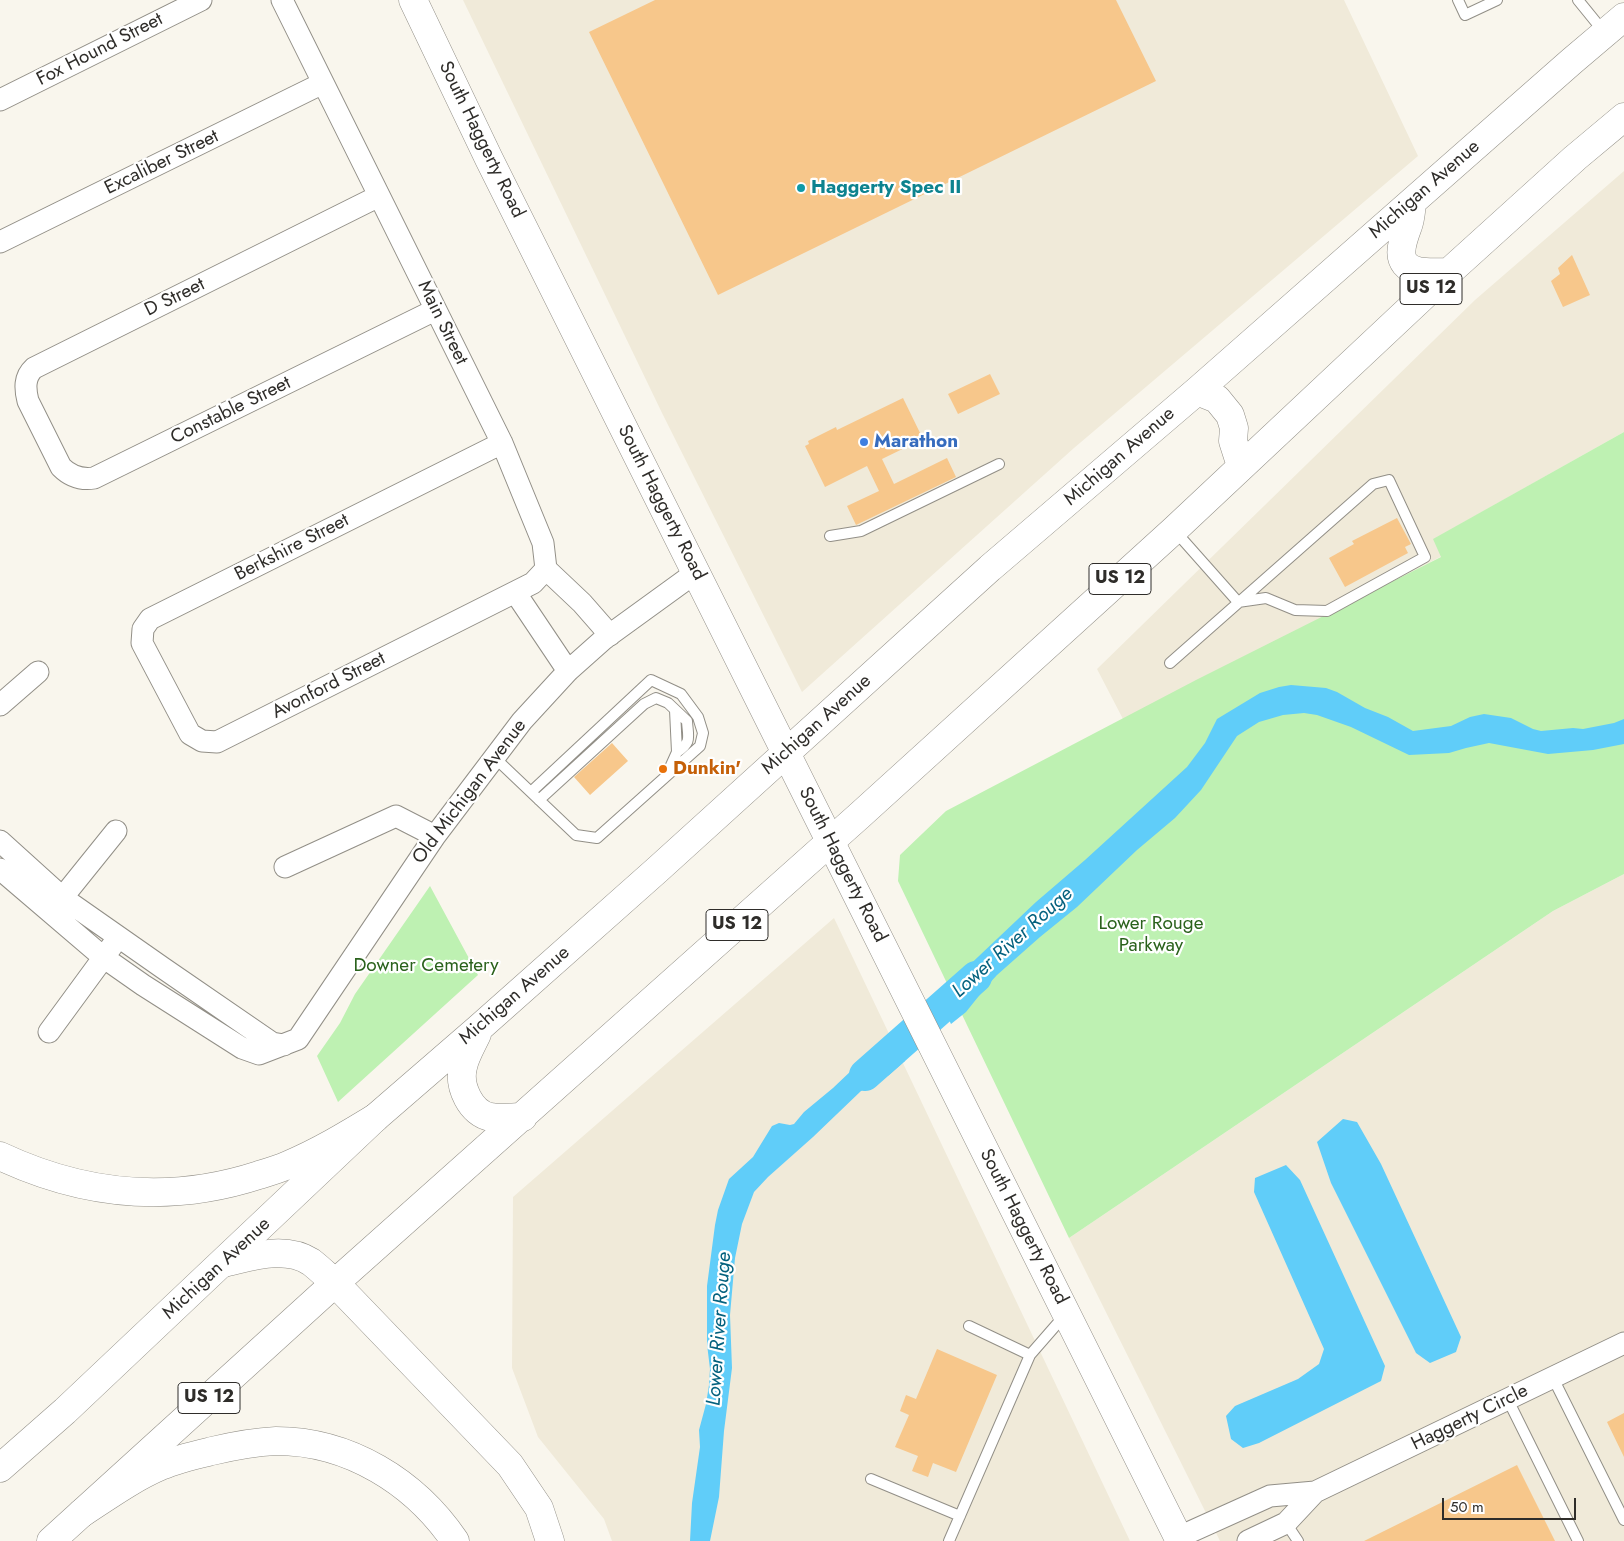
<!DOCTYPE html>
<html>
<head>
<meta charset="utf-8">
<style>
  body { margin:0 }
  #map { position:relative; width:1624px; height:1541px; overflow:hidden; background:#f9f6ed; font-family:Jost,sans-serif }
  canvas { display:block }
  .scale { position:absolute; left:1442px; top:1498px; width:134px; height:22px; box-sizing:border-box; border:2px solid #2f2d2a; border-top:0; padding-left:6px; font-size:15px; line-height:18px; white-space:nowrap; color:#2f2d2a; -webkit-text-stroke:4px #fff; paint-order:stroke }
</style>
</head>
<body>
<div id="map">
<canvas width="1624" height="1541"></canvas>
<div class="scale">50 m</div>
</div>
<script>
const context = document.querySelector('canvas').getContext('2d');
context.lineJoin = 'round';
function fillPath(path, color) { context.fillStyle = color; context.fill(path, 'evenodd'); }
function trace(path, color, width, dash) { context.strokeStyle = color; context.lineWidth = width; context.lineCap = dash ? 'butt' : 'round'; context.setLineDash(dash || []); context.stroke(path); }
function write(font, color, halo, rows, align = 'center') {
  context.font = font + ' Jost,sans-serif'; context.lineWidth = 4.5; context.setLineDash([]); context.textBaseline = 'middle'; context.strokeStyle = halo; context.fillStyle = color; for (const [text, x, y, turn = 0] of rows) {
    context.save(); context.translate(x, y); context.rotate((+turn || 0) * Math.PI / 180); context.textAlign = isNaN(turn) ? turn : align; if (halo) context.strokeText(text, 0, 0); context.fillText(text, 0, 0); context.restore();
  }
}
fillPath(new Path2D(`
  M463,0H1344L1418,156L1074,448L802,692L663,415Z
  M1624,171V432L1434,539L1442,556L1123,719L1097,669L1475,300Z
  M1624,874V1541H1220L1069,1238L1553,911Z
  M834,918L1047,1366L1130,1541H612L604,1519L538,1437L512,1368L513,1197Z`), '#f0ead9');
fillPath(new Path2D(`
  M1624,432V874L1553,911L1069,1238L898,881L900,855L946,811L1196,680L1441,557L1433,539Z
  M430,886L478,975L338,1102L317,1056L340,1023L355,994Z`), '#bef1b2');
fillPath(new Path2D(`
  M1291,685L1326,688L1337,692L1365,708L1388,717L1413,731L1451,726L1470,717L1484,714L1511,718L1533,729L1541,731L1573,728L1583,729L1614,723L1624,719V744L1593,750L1548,754L1489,743L1466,748L1449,753L1409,755L1351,727L1317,715L1304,713L1283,715L1259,722L1237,736L1201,790L1175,818L1137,850L1077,907L1040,937L997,975L986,987L966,1012L951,1024L936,993L960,974L1036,902L1085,860L1187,767L1205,743L1217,719L1260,693L1279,687Z
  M892,1032L905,1061L889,1075L861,1091L813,1137L768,1177L754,1192L742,1224L735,1258L730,1315L732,1368L724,1431L719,1497L710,1541H690L692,1503L700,1447L699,1430L706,1404L709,1385L710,1369L707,1344V1286L715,1225L718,1210L729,1179L753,1157L772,1126L779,1123L790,1125L794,1124L804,1112L833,1088Z
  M1343,1119L1357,1122L1381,1164L1461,1337L1456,1352L1430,1363L1416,1353L1331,1183L1317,1142Z
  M1286,1165L1300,1180L1385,1366L1381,1381L1259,1443L1243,1448L1231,1439L1226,1416L1235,1406L1298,1379L1319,1364L1324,1349L1254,1192L1255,1178Z`), '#60cdf9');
trace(new Path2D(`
  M865,1075L976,977`), '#60cdf9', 32);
fillPath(new Path2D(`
  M655,0H1116L1156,81L718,295L589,32Z
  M1572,255L1590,295L1563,307L1551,281L1560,274L1558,268Z
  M990,374L1000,394L958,414L948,394Z
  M903,398L923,439L882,459L894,484L947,458L956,477L856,525L847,506L879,491L867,466L825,487L805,446L809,444L808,441L836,427L837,430Z
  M1397,518L1411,544L1405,547L1408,553L1345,587L1329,558L1354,544L1352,541Z
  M612,743L628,761L590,795L574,777Z
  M937,1349L997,1375L956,1472L933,1463L928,1477L912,1471L918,1456L895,1447L909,1415L900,1411L906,1395L916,1399Z
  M1624,1413V1457L1607,1422Z
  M1517,1465L1555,1541H1364Z`), '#f7c78b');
const service = new Path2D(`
  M1458,0L1465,15L1497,0
  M1578,0L1604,32
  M1175,531L1238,602
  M830,536L861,531L999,464
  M1170,663L1373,484L1389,480L1425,557L1327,611L1295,610L1266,598L1238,602
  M494,757L576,835L597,838L700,746L703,733L698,717L681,694L651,680L531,792
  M668,772L677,752L675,710
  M539,800L644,704L656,698L668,703L687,721C688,738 692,742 677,752
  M969,1326L1030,1355
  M1553,1378L1624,1520
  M1508,1400L1578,1541
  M871,1479L960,1516
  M1286,1523L1298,1541
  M949,1541L1030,1355L1064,1316`);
const minor = new Path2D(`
  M282,0L502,443L543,543L546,569L582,603L610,635
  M0,100L201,0
  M379,196L34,368C24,377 25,389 28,401L61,467C70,476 81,480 94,478L435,310
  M0,242L323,83
  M502,443L150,619L143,629L142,643L190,734L202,741L217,742L533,583L546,569
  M515,592L568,671
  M0,705L38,672
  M0,841L63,898L163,968L272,1043L284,1045
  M285,867L396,816L435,836
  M0,869L103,957L143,985L242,1048L259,1054L298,1039L435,836L522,721L568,671L604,639L695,573
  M54,908L116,831
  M49,1032L112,946
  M1315,1492L1624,1343
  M1179,1537L1270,1496L1315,1492L1286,1523L1248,1541`);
const secondary = new Path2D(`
  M413,0L489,159L1180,1541`);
const primary = new Path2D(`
  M1412,203C1411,210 1411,218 1408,226C1402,242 1393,265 1418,271C1427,273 1439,272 1449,272
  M1197,391L1217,399L1230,415L1234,428L1233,441L1241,466
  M477,1034C472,1045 465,1056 463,1067C458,1086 471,1114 491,1117C501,1119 513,1117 523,1117
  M0,1468L65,1411L375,1118L479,1028L657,870L990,568L1197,391L1572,61L1624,17
  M51,1541L335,1283L859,816L1174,530L1449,272L1575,158L1624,117`);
const motorway = new Path2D(`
  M0,1156C85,1196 170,1204 259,1175C269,1172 279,1169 288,1165C319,1152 347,1135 375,1118
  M223,1263C251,1257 285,1245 311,1262C319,1268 327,1276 335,1283L510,1465L539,1508L550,1541
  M82,1513C108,1496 133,1478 161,1466C177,1459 195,1455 212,1451C233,1446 254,1442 276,1441C349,1441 415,1482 455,1541`);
trace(service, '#928f87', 12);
trace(minor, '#928f87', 23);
trace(secondary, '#928f87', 29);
trace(primary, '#928f87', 29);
trace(motorway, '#928f87', 29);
trace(service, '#fff', 10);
trace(minor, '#fff', 21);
trace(secondary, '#fff', 28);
trace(primary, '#fff', 28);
trace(motorway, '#fff', 28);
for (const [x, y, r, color] of [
  [801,188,5,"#0f9aa8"],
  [864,442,5,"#3f7fe0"],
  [663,769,5,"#e8710a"]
]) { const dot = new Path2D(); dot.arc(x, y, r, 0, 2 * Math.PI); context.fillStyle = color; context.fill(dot); trace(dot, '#fff', 2); }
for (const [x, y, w] of [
  [1431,289,62],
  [1120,579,62],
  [737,925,62],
  [209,1398,62]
]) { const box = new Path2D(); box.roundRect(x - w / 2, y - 15.5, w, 31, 4); context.fillStyle = '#fff'; context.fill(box); trace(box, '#2f2d2a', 1); }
write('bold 18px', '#2f2d2a', null, [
  ["US 12",1431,289],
  ["US 12",1120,579],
  ["US 12",737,925],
  ["US 12",209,1398]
]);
write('19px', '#2f2d2a', '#fff', [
  ["Fox Hound Street",100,50,-27],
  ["South Haggerty Road",481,140,64],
  ["Excaliber Street",162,163,-26],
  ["Michigan Avenue",1425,190,-41],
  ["D Street",175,298,-26],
  ["Main Street",442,323,64],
  ["Constable Street",231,411,-26],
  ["Michigan Avenue",1120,457,-41],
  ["South Haggerty Road",661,503,63],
  ["Berkshire Street",292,548,-27],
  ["Avonford Street",329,686,-27],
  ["Michigan Avenue",817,725,-42],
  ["Old Michigan Avenue",470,792,-53],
  ["South Haggerty Road",842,865,63],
  ["Michigan Avenue",515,996,-41],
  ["South Haggerty Road",1023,1227,63],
  ["Michigan Avenue",217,1269,-43],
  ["Haggerty Circle",1470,1418,-26]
]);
write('bold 19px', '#0d838f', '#fff', [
  ["Haggerty Spec II",811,188]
], 'left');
write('bold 19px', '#366cbe', '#fff', [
  ["Marathon",874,442]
], 'left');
write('bold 19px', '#c56008', '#fff', [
  ["Dunkin'",673,769]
], 'left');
write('19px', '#2a621c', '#fff', [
  ["Lower Rouge",1151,924],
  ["Parkway",1151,946],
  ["Downer Cemetery",426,966]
]);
write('italic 20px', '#04617e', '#fff', [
  ["Lower River Rouge",1013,943,-42],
  ["Lower River Rouge",720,1329,-86]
]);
</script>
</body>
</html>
